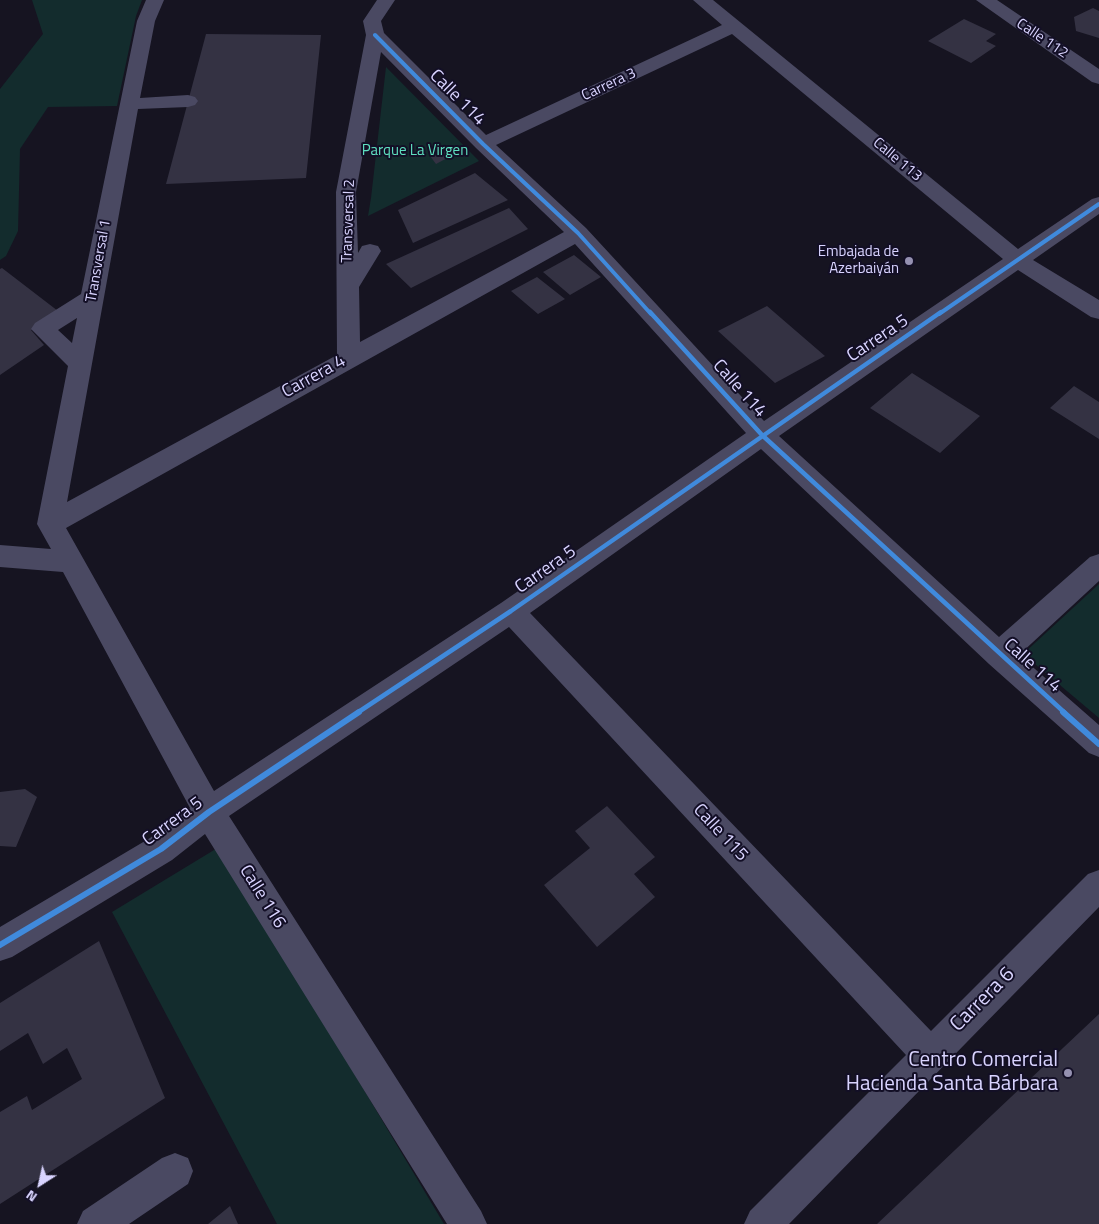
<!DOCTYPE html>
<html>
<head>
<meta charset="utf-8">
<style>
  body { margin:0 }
  #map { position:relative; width:1099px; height:1224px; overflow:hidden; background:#161421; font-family:"Titillium Web",sans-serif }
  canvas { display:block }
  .north { position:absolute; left:15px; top:1159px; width:50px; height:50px; -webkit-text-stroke:4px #130f26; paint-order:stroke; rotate:215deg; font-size:14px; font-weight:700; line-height:20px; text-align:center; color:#d9d4ff }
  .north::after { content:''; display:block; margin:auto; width:18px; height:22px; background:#d9d4ff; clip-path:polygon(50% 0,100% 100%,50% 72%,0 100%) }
</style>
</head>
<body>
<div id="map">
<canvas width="1099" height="1224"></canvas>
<div class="north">N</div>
</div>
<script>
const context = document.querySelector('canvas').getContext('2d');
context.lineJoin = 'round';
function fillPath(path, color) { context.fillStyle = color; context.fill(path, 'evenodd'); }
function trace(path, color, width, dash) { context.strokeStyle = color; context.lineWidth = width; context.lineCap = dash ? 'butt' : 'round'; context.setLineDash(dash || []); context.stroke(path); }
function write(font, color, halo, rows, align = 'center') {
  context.font = font + ' "Titillium Web",sans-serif'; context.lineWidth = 4; context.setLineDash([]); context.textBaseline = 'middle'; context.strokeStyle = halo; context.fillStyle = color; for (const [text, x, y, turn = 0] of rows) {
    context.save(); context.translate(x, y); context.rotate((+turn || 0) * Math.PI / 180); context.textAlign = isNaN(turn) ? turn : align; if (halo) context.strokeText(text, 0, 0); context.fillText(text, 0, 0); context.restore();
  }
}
fillPath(new Path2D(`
  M32,0H142L136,16L117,106L48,107L20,149L18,231L6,256L0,260V89L43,34Z
  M386,67L479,161L368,216L371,198Z
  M1099,584V718L1023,654Z
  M219,847L444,1224H277L112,912Z`), '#132c2d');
fillPath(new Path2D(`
  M1093,8L1099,11V38L1076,31L1074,17Z
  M964,19L996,34L986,41L996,46L971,63L928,41Z
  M206,34L321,35L306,178L166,184Z
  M443,149L451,156L436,164L430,156Z
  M475,173L508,200L413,243L398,210Z
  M509,208L528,229L411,288L386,264Z
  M574,255L601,277L570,295L543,272Z
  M2,268L58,311L31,330L44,345L0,375V269Z
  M537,277L565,299L538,314L511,291Z
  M767,306L825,356L775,383L718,331Z
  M912,373L980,416L940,453L870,408Z
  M1074,386L1099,402V439L1050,408Z
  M25,789L37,797L16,847L0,846V792Z
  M607,806L655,857L634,874L655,897L597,947L544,885L590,848L575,831Z
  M99,941L165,1098L0,1204V1112L27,1096L32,1110L82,1079L67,1048L43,1064L28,1033L0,1051V1003Z
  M1099,1014V1224H877L975,1131Z
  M230,1206L238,1224H208Z`), '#343243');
fillPath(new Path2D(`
  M146,0H164L155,21L140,98L188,95L195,97L198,101L195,105L188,107L138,109L67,502L337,355L336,192L366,35L363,21L377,0H395L381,21L384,33L486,135L722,25L693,0H713L1018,249L1092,199L1099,197V214L1033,260L1099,300V319L1091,317L1018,270L779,436L999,637L1090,557L1099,554V581L1019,655L1099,725V757L1089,753L989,664L761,449L530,613L931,1031L1088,874L1099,870V907L789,1224H744L750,1211L906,1055L509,627L229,816L481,1211L487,1224H447L205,834L172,860L12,957L0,961V927L150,838L190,808L63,572L0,567V545L51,549L37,524L68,366L31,329L35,323L81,294L137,21ZM732,34L1003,259L764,421L586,228L496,145ZM381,52L476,148L564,232L360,342L359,287L381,251L378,246L370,244L362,246L358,253L356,192ZM575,244L746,433L501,603L214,791L66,528ZM77,318L72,343L58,330Z
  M976,0H997L1099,69V84L1092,82Z
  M175,1153L188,1158L193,1171L188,1184L129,1224H77L83,1211L162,1158Z`), '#4a4962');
trace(new Path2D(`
  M375,35L483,144L578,233L651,314
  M939,314L1099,204`), '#408adc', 4);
trace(new Path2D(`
  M650,312L762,435L1065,713
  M357,713L511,611L941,312`), '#408adc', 4.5);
trace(new Path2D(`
  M1063,712L1099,744
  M0,945L161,849L209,812L359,712`), '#408adc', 6);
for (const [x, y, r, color] of [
  [909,261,5,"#9591b1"],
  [1068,1073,5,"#9591b1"]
]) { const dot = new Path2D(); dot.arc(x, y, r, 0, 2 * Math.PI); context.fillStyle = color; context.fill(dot); trace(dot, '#130f26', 2); }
write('15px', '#d9d4ff', '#130f26', [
  ["Calle 112",1042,39,34],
  ["Carrera 3",609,85,-25],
  ["Calle 113",897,160,40],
  ["Transversal 2",349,221,-88],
  ["Transversal 1",99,261,-80]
]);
write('15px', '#5fe0c0', '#130f26', [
  ["Parque La Virgen",415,151]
]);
write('15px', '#d9d4ff', '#130f26', [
  ["Embajada de",899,252],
  ["Azerbaiyán",899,269]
], 'right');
write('18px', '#d9d4ff', '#130f26', [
  ["Calle 114",457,98,45],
  ["Carrera 5",878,339,-34],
  ["Carrera 4",314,377,-29],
  ["Calle 114",739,389,48],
  ["Carrera 5",546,570,-35],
  ["Calle 114",1032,666,42],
  ["Carrera 5",173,822,-36],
  ["Calle 115",720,833,47],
  ["Calle 116",262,897,58]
]);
write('21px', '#d9d4ff', '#130f26', [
  ["Carrera 6",983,1000,-45]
]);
write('21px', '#d9d4ff', '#130f26', [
  ["Centro Comercial",1058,1061],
  ["Hacienda Santa Bárbara",1058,1085]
], 'right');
</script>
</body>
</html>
